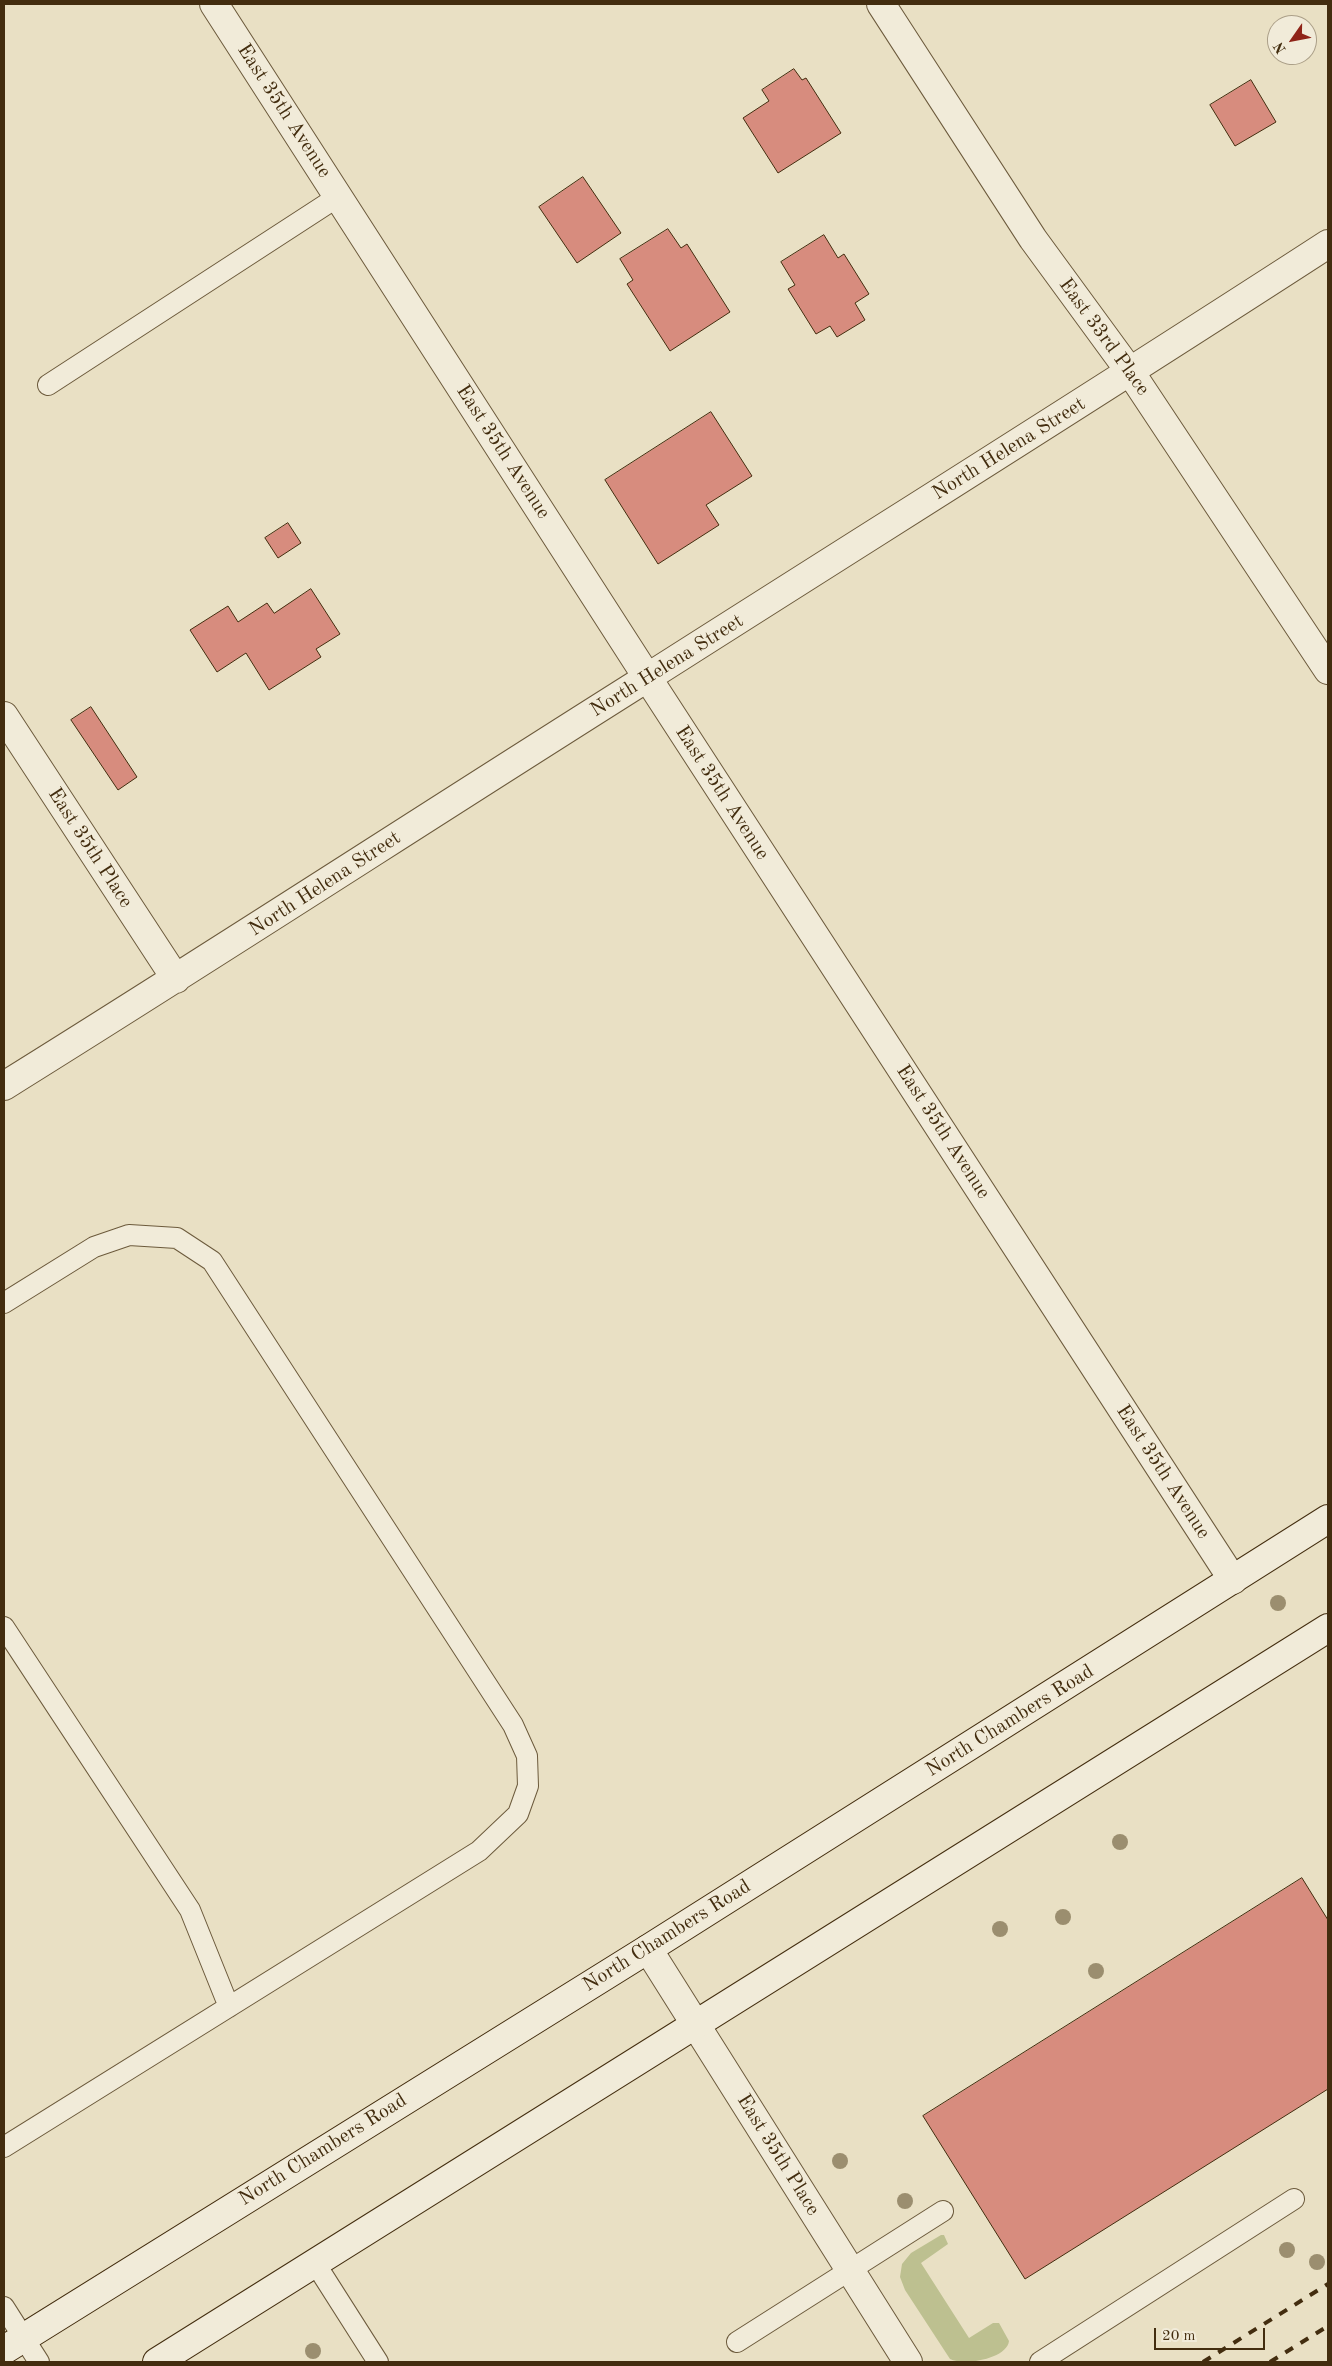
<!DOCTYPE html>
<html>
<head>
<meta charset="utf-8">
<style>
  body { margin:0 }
  #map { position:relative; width:1332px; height:2366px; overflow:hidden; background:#e9e0c4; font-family:"Old Standard TT",serif }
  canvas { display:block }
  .frame { position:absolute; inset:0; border:5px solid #432d0f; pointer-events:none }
  .north { position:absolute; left:1267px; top:15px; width:50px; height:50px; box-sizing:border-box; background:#f1ebd9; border:1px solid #ab9f88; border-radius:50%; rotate:237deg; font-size:14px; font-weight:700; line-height:20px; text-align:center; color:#432d0f }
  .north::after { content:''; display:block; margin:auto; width:18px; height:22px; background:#8f2418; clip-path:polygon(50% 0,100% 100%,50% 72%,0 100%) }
  .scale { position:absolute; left:1154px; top:2328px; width:111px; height:22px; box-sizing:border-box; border:2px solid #432d0f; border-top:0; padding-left:6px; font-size:15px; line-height:18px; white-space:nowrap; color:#432d0f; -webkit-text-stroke:4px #f1ebd9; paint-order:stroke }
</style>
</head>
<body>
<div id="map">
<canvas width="1332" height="2366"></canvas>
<div class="frame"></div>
<div class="north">N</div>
<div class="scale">20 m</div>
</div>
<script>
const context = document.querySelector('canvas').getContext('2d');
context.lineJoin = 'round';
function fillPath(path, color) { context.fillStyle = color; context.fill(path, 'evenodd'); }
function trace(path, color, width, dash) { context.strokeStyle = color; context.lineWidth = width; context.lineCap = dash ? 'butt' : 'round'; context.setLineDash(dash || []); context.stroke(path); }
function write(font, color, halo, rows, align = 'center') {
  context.font = font + ' "Old Standard TT",serif'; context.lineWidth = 5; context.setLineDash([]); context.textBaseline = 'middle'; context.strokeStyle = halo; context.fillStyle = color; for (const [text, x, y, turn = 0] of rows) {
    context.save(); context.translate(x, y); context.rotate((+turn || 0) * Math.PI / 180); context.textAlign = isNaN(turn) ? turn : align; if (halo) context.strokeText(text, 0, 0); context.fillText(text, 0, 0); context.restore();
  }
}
fillPath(new Path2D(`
  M941,2235H944L948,2244L921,2263L969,2338L993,2323H999L1009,2341C1007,2359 964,2366 950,2359L905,2290L900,2277L902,2264L911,2253Z`), '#bdc090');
const building = new Path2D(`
  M794,69L802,80L806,78L841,133L778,173L743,118L769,101L762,90Z
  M1251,80L1276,122L1235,146L1210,105Z
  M583,177L621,233L577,263L539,207Z
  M668,229L681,248L687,244L730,312L670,351L627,284L633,280L620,259Z
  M824,235L838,258L844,254L869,294L855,303L865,320L837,337L830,326L816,334L788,289L795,285L781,262Z
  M711,412L752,476L706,505L719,525L658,564L605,480Z
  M288,523L301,543L278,558L265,538Z
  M311,589L340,634L316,649L321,657L269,690L246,653L217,672L190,630L228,606L238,622L267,603L274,613Z
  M91,707L137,777L118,790L71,720Z
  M1302,1878L1328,1920V2089L1025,2279L923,2116Z`);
fillPath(building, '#d78c7e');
trace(building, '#432d0f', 1);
const lane = new Path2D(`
  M48,385L339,196
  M4,1303L94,1247L129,1235L177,1238L212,1261L513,1725L527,1756L528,1786L518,1814L479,1851L4,2147
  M4,1627L190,1910L229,2007
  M315,2263L378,2362
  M4,2307L39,2362
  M737,2342L943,2211
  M1040,2362L1294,2199`);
const street = new Path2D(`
  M214,4L647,677L1233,1580
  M881,4L1033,239L1131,373L1328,670
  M4,716L176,979
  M4,1086C221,951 434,812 650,676C876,532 1103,390 1328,244
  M648,1949L908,2362`);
const secondary = new Path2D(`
  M4,2350L648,1949L1328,1519
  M157,2362L1328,1628`);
trace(lane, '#6c5a3c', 22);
trace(street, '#6c5a3c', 30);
trace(secondary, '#432d0f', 30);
trace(lane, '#f1ebd9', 20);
trace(street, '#f1ebd9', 28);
trace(secondary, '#f1ebd9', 28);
trace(new Path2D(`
  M1203,2362L1328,2284
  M1270,2362L1328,2326`), '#432d0f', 4, [9, 9]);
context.fillStyle = '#9b8e6f';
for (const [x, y] of [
  [1278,1603],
  [1120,1842],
  [1063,1917],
  [1000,1929],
  [1096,1971],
  [840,2161],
  [905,2201],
  [1287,2250],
  [1317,2262],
  [313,2351]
]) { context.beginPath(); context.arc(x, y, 8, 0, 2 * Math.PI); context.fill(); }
write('20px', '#432d0f', '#f1ebd9', [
  ["East 35th Avenue",284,111,57],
  ["East 33rd Place",1104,337,54],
  ["North Helena Street",1009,449,-32],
  ["East 35th Avenue",503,452,57],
  ["North Helena Street",667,666,-32],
  ["East 35th Avenue",722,793,57],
  ["East 35th Place",90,848,57],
  ["North Helena Street",325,884,-33],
  ["East 35th Avenue",943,1132,57],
  ["East 35th Avenue",1163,1472,57],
  ["North Chambers Road",1010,1721,-32],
  ["North Chambers Road",667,1936,-32],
  ["North Chambers Road",323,2150,-32],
  ["East 35th Place",778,2155,58]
]);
</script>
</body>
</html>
